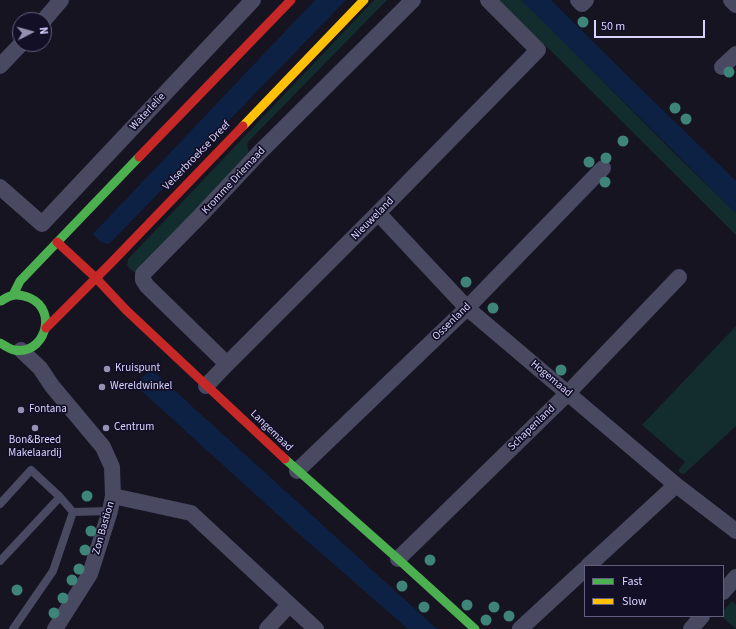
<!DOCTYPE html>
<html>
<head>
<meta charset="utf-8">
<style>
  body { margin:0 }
  #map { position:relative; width:736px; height:629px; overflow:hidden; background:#161421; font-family:"Source Sans 3",sans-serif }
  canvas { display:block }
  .legend { position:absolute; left:584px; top:565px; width:140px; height:52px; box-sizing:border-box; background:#130f26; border:1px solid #625e7d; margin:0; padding:5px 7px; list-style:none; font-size:12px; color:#d9d4ff }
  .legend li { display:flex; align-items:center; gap:8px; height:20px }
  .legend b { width:20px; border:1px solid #625e7d }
  .north { position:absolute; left:12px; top:12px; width:40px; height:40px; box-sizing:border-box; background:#130f26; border:1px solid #625e7d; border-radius:50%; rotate:84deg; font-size:11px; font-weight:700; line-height:16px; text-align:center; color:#d9d4ff }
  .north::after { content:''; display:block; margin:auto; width:14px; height:18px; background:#9591b1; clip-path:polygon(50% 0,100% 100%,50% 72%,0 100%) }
  .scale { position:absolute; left:594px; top:20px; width:111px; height:18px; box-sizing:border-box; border:2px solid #d9d4ff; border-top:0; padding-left:5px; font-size:12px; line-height:14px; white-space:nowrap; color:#d9d4ff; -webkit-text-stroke:3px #130f26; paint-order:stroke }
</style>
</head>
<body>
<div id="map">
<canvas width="736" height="629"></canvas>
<ul class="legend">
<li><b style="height:5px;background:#4caf50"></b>Fast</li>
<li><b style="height:5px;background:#ffc107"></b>Slow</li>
</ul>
<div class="north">N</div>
<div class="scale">50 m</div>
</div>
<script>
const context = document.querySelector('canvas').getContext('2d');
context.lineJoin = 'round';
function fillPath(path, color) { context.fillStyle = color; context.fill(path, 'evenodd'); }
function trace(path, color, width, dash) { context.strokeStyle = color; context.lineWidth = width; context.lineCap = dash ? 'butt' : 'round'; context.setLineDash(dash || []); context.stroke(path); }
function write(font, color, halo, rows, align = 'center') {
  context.font = font + ' "Source Sans 3",sans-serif'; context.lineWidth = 3.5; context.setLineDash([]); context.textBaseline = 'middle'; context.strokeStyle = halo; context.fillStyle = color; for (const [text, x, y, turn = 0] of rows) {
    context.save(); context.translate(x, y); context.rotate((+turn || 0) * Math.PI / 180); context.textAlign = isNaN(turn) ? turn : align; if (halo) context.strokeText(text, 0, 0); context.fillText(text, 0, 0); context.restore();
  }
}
fillPath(new Path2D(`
  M374,0H387L247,143L250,158L137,274L130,269L127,265L128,259Z
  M495,0H521L540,18L671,150L736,213V235L548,48Z
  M736,326V426L683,475L678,471L685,462L642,425Z
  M732,601L736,605V629L721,616H723V611Z`), '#132c2d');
fillPath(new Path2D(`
  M315,0H346L109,244C101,243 98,240 93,234Z
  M521,0H551L645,93L736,181V213Z
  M151,369L437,629H408L299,534L135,385Z`), '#0d2144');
trace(new Path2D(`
  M0,504L31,470L60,497L73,512L110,511
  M0,561L60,497
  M13,629L53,571L73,512`), '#4a4962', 8);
trace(new Path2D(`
  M578,0L582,4L586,0
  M731,0L736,5
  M44,20L61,0
  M0,66L21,44
  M722,67L736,54
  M0,187L42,224L253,0
  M378,213L467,308L676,485L736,531
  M21,350L40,368L52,386L103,447L112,467L113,496L110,511L90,574L55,629
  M227,364L147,286L143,280V274L200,216L260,152L413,0
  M206,386L227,364L378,213L538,50L488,0
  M297,471L467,308L603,168
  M113,496L191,513L316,629
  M398,559L568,393L679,277
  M588,566L676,485
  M723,592L736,577
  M267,629L289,605
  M520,629L585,569
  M691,629L702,616`), '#4a4962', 16);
trace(new Path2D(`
  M13,295L20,281L139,157
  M0,343C4,345 10,349 14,350C44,356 59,311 30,298C19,293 11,294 1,301
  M285,459L398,559L475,629`), '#4caf50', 9);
trace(new Path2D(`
  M243,126L364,0`), '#ffc107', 9);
trace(new Path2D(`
  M139,157L291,0
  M57,242L96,278L126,310L285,459
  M46,328L112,262L243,126`), '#c62828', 9);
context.fillStyle = '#3e8478';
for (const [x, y] of [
  [583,22],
  [729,72],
  [675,108],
  [686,119],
  [623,141],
  [606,158],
  [589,162],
  [605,182],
  [466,282],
  [493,308],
  [561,370],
  [87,496],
  [91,531],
  [85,550],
  [430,560],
  [79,569],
  [72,580],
  [402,586],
  [17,590],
  [63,598],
  [467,605],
  [424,607],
  [494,607],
  [54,613],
  [509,616],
  [486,620]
]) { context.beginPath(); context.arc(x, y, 5.5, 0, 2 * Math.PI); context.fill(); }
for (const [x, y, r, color] of [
  [107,369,4,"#9591b1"],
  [102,387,4,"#9591b1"],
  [21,410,4,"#9591b1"],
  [35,428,4,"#9591b1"],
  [106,428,4,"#9591b1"]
]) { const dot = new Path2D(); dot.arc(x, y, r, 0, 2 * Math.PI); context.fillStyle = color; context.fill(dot); trace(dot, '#130f26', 1.5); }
write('11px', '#d9d4ff', '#130f26', [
  ["Waterlelie",148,112,-47],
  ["Velserbroekse Dreef",197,156,-46],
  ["Kromme Driemaad",234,181,-47],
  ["Nieuweland",373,219,-45],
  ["Ossenland",452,322,-44],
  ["Hogemaad",551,379,40],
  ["Schapenland",532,428,-44],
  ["Langemaad",271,431,44],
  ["Zon Bastion",104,528,-74]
]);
write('11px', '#d9d4ff', '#130f26', [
  ["Kruispunt",115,369],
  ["Wereldwinkel",110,387],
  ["Fontana",29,410],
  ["Centrum",114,428],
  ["Bon&Breed",35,441,"center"],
  ["Makelaardij",35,454,"center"]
], 'left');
</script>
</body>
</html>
